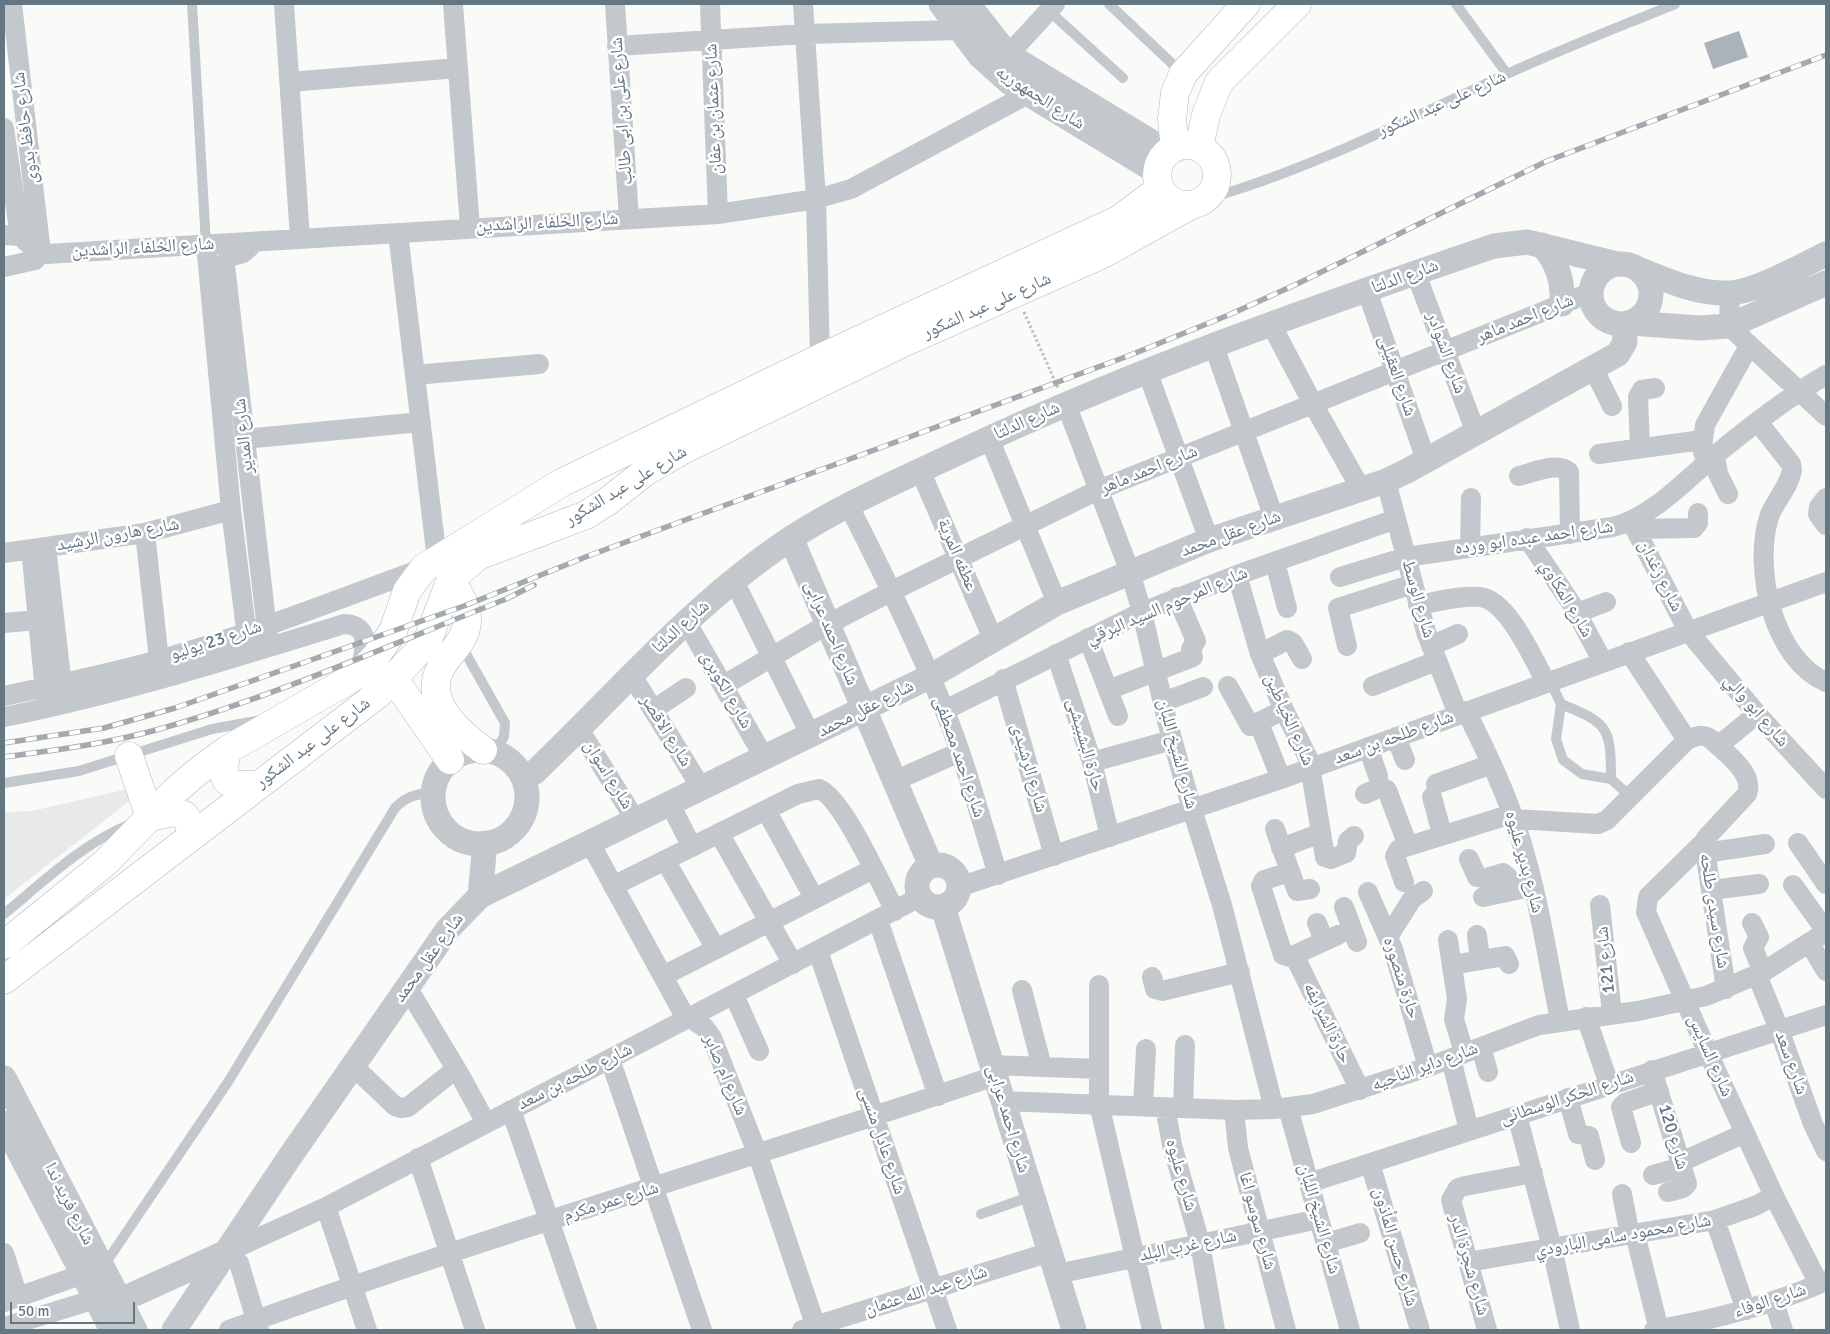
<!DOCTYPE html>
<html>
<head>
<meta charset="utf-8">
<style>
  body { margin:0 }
  #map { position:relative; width:1830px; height:1334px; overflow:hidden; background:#fafaf8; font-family:Signika,sans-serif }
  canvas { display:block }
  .frame { position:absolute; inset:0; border:5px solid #657683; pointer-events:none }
  .scale { position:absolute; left:10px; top:1302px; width:125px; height:22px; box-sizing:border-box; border:2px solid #657683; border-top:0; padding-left:6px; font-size:15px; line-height:18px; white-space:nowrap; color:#657683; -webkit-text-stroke:4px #fff; paint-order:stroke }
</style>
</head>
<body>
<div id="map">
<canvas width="1830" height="1334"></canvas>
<div class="frame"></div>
<div class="scale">50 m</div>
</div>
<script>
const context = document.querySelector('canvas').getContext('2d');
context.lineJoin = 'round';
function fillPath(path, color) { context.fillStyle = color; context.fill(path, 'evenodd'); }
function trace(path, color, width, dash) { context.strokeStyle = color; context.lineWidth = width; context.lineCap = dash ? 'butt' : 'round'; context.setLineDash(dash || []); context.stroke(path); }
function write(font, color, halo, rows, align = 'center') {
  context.font = font + ' Signika,"Noto Naskh Arabic",sans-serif'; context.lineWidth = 5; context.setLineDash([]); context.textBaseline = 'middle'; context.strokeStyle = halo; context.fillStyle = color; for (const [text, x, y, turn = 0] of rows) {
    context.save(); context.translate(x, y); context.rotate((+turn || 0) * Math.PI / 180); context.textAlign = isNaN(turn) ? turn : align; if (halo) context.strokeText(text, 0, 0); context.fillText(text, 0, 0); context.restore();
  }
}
fillPath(new Path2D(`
  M132,788V799L4,899V812L32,811Z`), '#e8e9e9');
fillPath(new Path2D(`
  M1739,31L1748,57L1713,69L1704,43Z`), '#aab3b9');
const secondary = new Path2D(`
  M1157 175a30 30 0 1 1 60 0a30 30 0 1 1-60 0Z
  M1199,147L1206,115L1219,82L1297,4
  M1175,148L1172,119L1175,93L1183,74L1246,4
  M451,579C456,590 467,605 467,617C468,640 452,649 442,666C421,700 458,732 483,750
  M394,679L450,760
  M227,750C219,786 225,785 258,785
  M129,756L150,817L173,812L184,815L191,825L189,837
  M4,945L105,863L175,791L197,772L227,750L359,674L376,656L393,631L407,591L424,568L561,483L820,358L1118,220L1160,189
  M4,980L377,695L420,650L429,637L451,579L478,556L586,515L608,501L645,472L683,450L905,342L1103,254L1189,206`);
trace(secondary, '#b3babf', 29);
trace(new Path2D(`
  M1024,312L1058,388`), '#bbbfc2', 3, [2.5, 2.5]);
trace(new Path2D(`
  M192,4L206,244
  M1109,4L1182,73
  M1456,4L1507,74
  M1049,11L1123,78
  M1207,199C1311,169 1409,119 1507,74C1562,49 1619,27 1675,4
  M461,645L505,723L504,737L494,752
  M1550,681L1561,704L1556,739L1563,760L1582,774L1611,779L1630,796
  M1561,704C1608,723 1611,727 1611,779
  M4,783L79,771L212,729L262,720
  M4,914C42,883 82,844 128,825
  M981,1214L1032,1196
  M103,1267L228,1082L395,808C406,796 418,794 433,792`), '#c3c8cc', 10);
trace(new Path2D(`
  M284,4L300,238
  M453,4L470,227
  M615,4L629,219
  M710,4L718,214
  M803,4L816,199L820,358
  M617,46L805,34L959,30
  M1008,55L1055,4
  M290,82L458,68
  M4,128L20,236
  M398,233L437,560
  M4,235L20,236L36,250L47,254L718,214L816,199L851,189L1028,94
  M206,244L231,510L248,645
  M251,246L243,253L228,257L225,265L269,647
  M4,267L35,260L41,253L12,4
  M1416,274L1476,433
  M1367,291L1426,460
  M1730,293L1729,326L1826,416
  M1272,326L1313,404L1361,489
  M1214,346L1274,518
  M1593,368L1612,406
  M1147,371L1209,540
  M415,375L539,364
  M1066,404L1130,572L1142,612L1167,721L1192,809L1222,905L1274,1109
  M1758,422L1791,464L1792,470C1789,487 1775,501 1769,517C1753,569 1773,659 1826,682
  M989,438L1057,603
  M244,439L421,422
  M1640,448L1638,397L1642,390L1655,388
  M1599,454L1702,440
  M1715,455L1718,474L1728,494
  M1706,462L1702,448L1705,425L1749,346
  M920,470L993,639
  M1519,476C1532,473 1558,461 1569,472L1570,534
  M1386,481L1426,632L1458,714
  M1826,498L1819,507L1818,514L1826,525
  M849,506C883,573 916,640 944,709C966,763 981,820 998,875
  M1631,521L1688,631L1757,714L1826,789
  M1635,529L1694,528L1698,523V513
  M145,533L159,660
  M1527,538L1573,606L1603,662
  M46,547L63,695
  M1470,547L1471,498
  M31,549L46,701
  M4,553L145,533L231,510
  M1275,562L1287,608
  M1237,575L1260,654L1284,710L1309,760L1325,857L1331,859L1346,853L1348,841L1354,836
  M1340,577L1406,557L1613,527C1654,517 1690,475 1724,448C1756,422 1790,396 1826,375
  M734,581L811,736
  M1418,605C1437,602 1460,595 1480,597C1508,600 1533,659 1546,682
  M1577,613L1606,602
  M686,621L765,759
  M4,623L37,620
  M1088,638L1118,716
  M1347,646L1338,608L1413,584
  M1431,646L1458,634
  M1629,652L1687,740
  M1056,654L1092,762L1110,837
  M1260,654L1287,640L1293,643L1302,659
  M631,674L702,789
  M1003,679L1054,856
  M724,685L828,624L892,591L1098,490L1592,292
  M1228,686L1250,726L1284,710
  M1373,686L1436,661
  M1108,690L1193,657L1191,649L1196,641L1177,597
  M4,696C56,685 108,674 159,660C249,635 336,600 424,568
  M1163,702L1203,687
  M653,710L686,688
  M945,710L1142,612L1237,575L1396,519
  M1466,711C1487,753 1508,796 1521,841C1539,899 1548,961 1560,1020
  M4,717C119,694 231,659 344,624C374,625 364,654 359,674
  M1259,723L1281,779
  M579,729L636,821
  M1396,737L1405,760
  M1718,746L1757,714
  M1368,747L1378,776
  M1092,762L1172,740
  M894,781L960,752
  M1436,784L1492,764
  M1365,794L1381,787L1387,790L1408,846
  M1432,797L1442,834
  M670,804L692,847
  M766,810L814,898
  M1514,819L1598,824L1607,820L1687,740C1696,736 1703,733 1712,740C1725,753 1755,773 1747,794L1706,838L1704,844L1726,989
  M1275,829L1297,891L1310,889
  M719,833L793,964
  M1705,841L1648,897L1646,912L1708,1053L1774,1196L1819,1284
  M590,843L683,1013L705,1028L712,1038L758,1155L817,1330
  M1798,843L1826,884
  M1281,848L1321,833
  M1705,853L1765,844
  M1469,859L1477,877L1486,878L1503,873L1508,877L1513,890
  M665,860L716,949
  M1290,872L1264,880L1261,886L1283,955L1290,957L1338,935
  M1404,882L1395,856L1399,849L1512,814
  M1793,885L1826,931
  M613,886L798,794L819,789C842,797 882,886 895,911
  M959,887L1281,779L1826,582
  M1711,890L1759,884
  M1368,892L1393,949L1428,1067
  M1483,897L1526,888
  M1600,905L1612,1014
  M1344,907L1357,942
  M878,920L938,1096
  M1317,923L1324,941
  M1752,923L1759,937L1753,948L1763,972
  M1477,935L1480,960
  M1388,937L1412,899L1423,891
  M1448,940L1457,999L1454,1019L1464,1053
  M1810,944L1826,971
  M818,951L947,1330
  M1294,955L1360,1090
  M1452,965L1505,956L1509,964
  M1757,975L1780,1032L1813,1124L1826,1151
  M663,976L873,869
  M1152,977L1155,989L1162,991L1240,972
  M1099,985V1104L1152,1330
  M407,987L461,1077L486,1123
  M1022,990L1042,1067
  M734,995L759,1051
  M1586,1017L1609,1084
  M1481,1047L1488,1072
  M610,1059L702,1330
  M1451,1059L1469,1130
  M352,1065L395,1106L401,1108L408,1107L456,1069
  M991,1065L1099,1069
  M1652,1070L1687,1184L1683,1188L1668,1192
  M1568,1098L1578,1134L1589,1136L1595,1160
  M1002,1101L1234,1110L1274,1109L1313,1104L1428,1067L1539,1025L1638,1011L1706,996L1763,972L1826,932
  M1143,1106L1146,1049
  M1165,1107L1172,1145L1200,1243L1215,1330
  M1183,1108L1185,1045
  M1288,1108L1350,1330
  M511,1110L587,1330
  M1234,1110L1238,1148L1286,1330
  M1517,1115L1552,1248L1570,1330
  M1631,1143L1621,1107L1625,1103L1659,1091
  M418,1158L475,1330
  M1681,1162L1745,1133
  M1370,1163L1420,1330
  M1653,1175L1682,1167
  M1309,1183L1826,1015
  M1622,1194L1630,1235
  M326,1207L367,1330
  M1715,1220L1746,1310
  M1635,1234L1659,1330
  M1326,1243L1360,1233
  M4,1253L18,1297
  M1468,1262L1715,1220L1755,1206L1774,1196
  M1057,1274L1319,1219
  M4,1302L83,1274
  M1774,1302L1783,1330
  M4,1327L96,1299
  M229,1330C482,1237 740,1162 995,1076
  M259,1330L239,1263L227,1252L326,1207L920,897
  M802,1330L1050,1252
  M1487,1330L1451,1200L1458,1188L1465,1186L1533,1173
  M1654,1330C1714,1320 1771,1305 1826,1281`), '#c3c8cc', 20);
trace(new Path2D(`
  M941,4L980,56L1009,82L1157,172
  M968,4L1008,55L1168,152
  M1542,245C1558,263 1563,281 1562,304
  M1591 294a30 30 0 1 1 60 0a30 30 0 1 1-60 0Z
  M1636,268C1666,280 1696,294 1729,293C1755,292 1801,266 1826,254
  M1630,323L1699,328L1729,326L1826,283
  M791,538L931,866
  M433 797a47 47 0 1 1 94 0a47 47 0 1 1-94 0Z
  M522,776L535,772L541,766C622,688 695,602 790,539C843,504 905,478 962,451C1134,370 1315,307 1494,246L1527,242L1617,264
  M917 886a21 21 0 1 1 42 0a21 21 0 1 1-42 0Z
  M480,896L485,843
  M943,907L1074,1330
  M4,1078L135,1330
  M4,1123L112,1330
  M119,1301L227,1252
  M174,1330L289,1158L448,929L480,896L931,676L1057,603L1209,540L1386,481L1407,471L1618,354L1625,342L1624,324`), '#c3c8cc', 25);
trace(secondary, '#fff', 28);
const rail = new Path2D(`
  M4,743L104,728L175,708L464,606L588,556L1128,356L1231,314L1299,283L1547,161L1826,55
  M4,757C55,750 106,744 156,730C274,697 392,644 506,599L534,585`);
trace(rail, '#a2aab0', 5.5);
trace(rail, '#fff', 4, [11]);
write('18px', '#657683', '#fff', [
  ["شارع الجمهوريه",1040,98,33],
  ["شارع على عبد الشكور",1442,104,-24],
  ["شارع عثمان بن عفان",714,109,-92],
  ["شارع على بن ابى طالب",622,111,-94],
  ["شارع حافظ بدوى",26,128,-97],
  ["شارع الخلفاء الراشدين",547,223,-3],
  ["شارع الخلفاء الراشدين",143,248,-3],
  ["شارع الدلتا",1405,277,-20],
  ["شارع على عبد الشكور",987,306,-24],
  ["شارع احمد ماهر",1525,319,-22],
  ["شارع الشوادر",1446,353,70],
  ["شارع العقيلى",1397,376,71],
  ["شارع الدلتا",1027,421,-24],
  ["شارع المدير",244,436,-96],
  ["شارع احمد ماهر",1149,470,-22],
  ["شارع على عبد الشكور",626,486,-31],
  ["شارع عقل محمد",1231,534,-20],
  ["شارع هارون الرشيد",118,535,-10],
  ["شارع احمد عبده ابو ورده",1534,538,-8],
  ["عطفه المرية",957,555,67],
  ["شارع زغدان",1660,576,63],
  ["شارع الوسط",1418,599,74],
  ["شارع المكاوي",1566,599,59],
  ["شارع المرحوم السيد البرقي",1167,606,-23],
  ["شارع الدلتا",681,627,-42],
  ["شارع احمد عرابى",831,633,67],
  ["شارع 23 يوليو",216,641,-18],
  ["شارع الكوبرى",726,690,60],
  ["شارع عقل محمد",866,709,-27],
  ["شارع ابو والي",1756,711,49],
  ["شارع الخياطين",1289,720,66],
  ["شارع الاقصر",666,731,58],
  ["شارع طلحه بن سعد",1394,738,-20],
  ["شارع على عبد الشكور",313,743,-37],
  ["حارة البشبيشى",1085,745,74],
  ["شارع الشيخ اللبان",1177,754,75],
  ["شارع احمد مصطفى",959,757,71],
  ["شارع الرشيدى",1029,768,74],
  ["شارع اسوان",608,775,58],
  ["شارع بدير عليوه",1524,862,75],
  ["شارع سيدى طلحه",1714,911,81],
  ["شارع عقل محمد",429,958,-54],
  ["شارع 121",1606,960,-96],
  ["حارة منصوره",1401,978,72],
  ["حارة الشرايفه",1327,1023,64],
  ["شارع السايس",1710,1056,66],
  ["شارع سعد",1791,1063,70],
  ["شارع داير الناحيه",1425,1067,-20],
  ["شارع ام صابر",725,1075,67],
  ["شارع طلحه بن سعد",575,1077,-27],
  ["شارع الحكر الوسطانى",1567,1098,-18],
  ["شارع احمد عرابى",1008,1119,73],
  ["شارع 120",1673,1137,73],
  ["شارع عادل منسى",882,1141,71],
  ["شارع عليوه",1181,1175,74],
  ["شارع عمر مكرم",611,1202,-17],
  ["شارع فريد ندا",69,1204,63],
  ["شارع الشيخ اللبان",1319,1219,74],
  ["شارع سوسو اغا",1257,1221,75],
  ["شارع محمود سامى البارودي",1623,1236,-10],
  ["شارع غرب البلد",1188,1246,-12],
  ["شارع حسن المأذون",1395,1247,74],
  ["شارع شجرة الدر",1469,1265,74],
  ["شارع عبد الله عثمان",926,1291,-18],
  ["شارع الوفاء",1770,1301,-18]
]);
</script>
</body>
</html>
